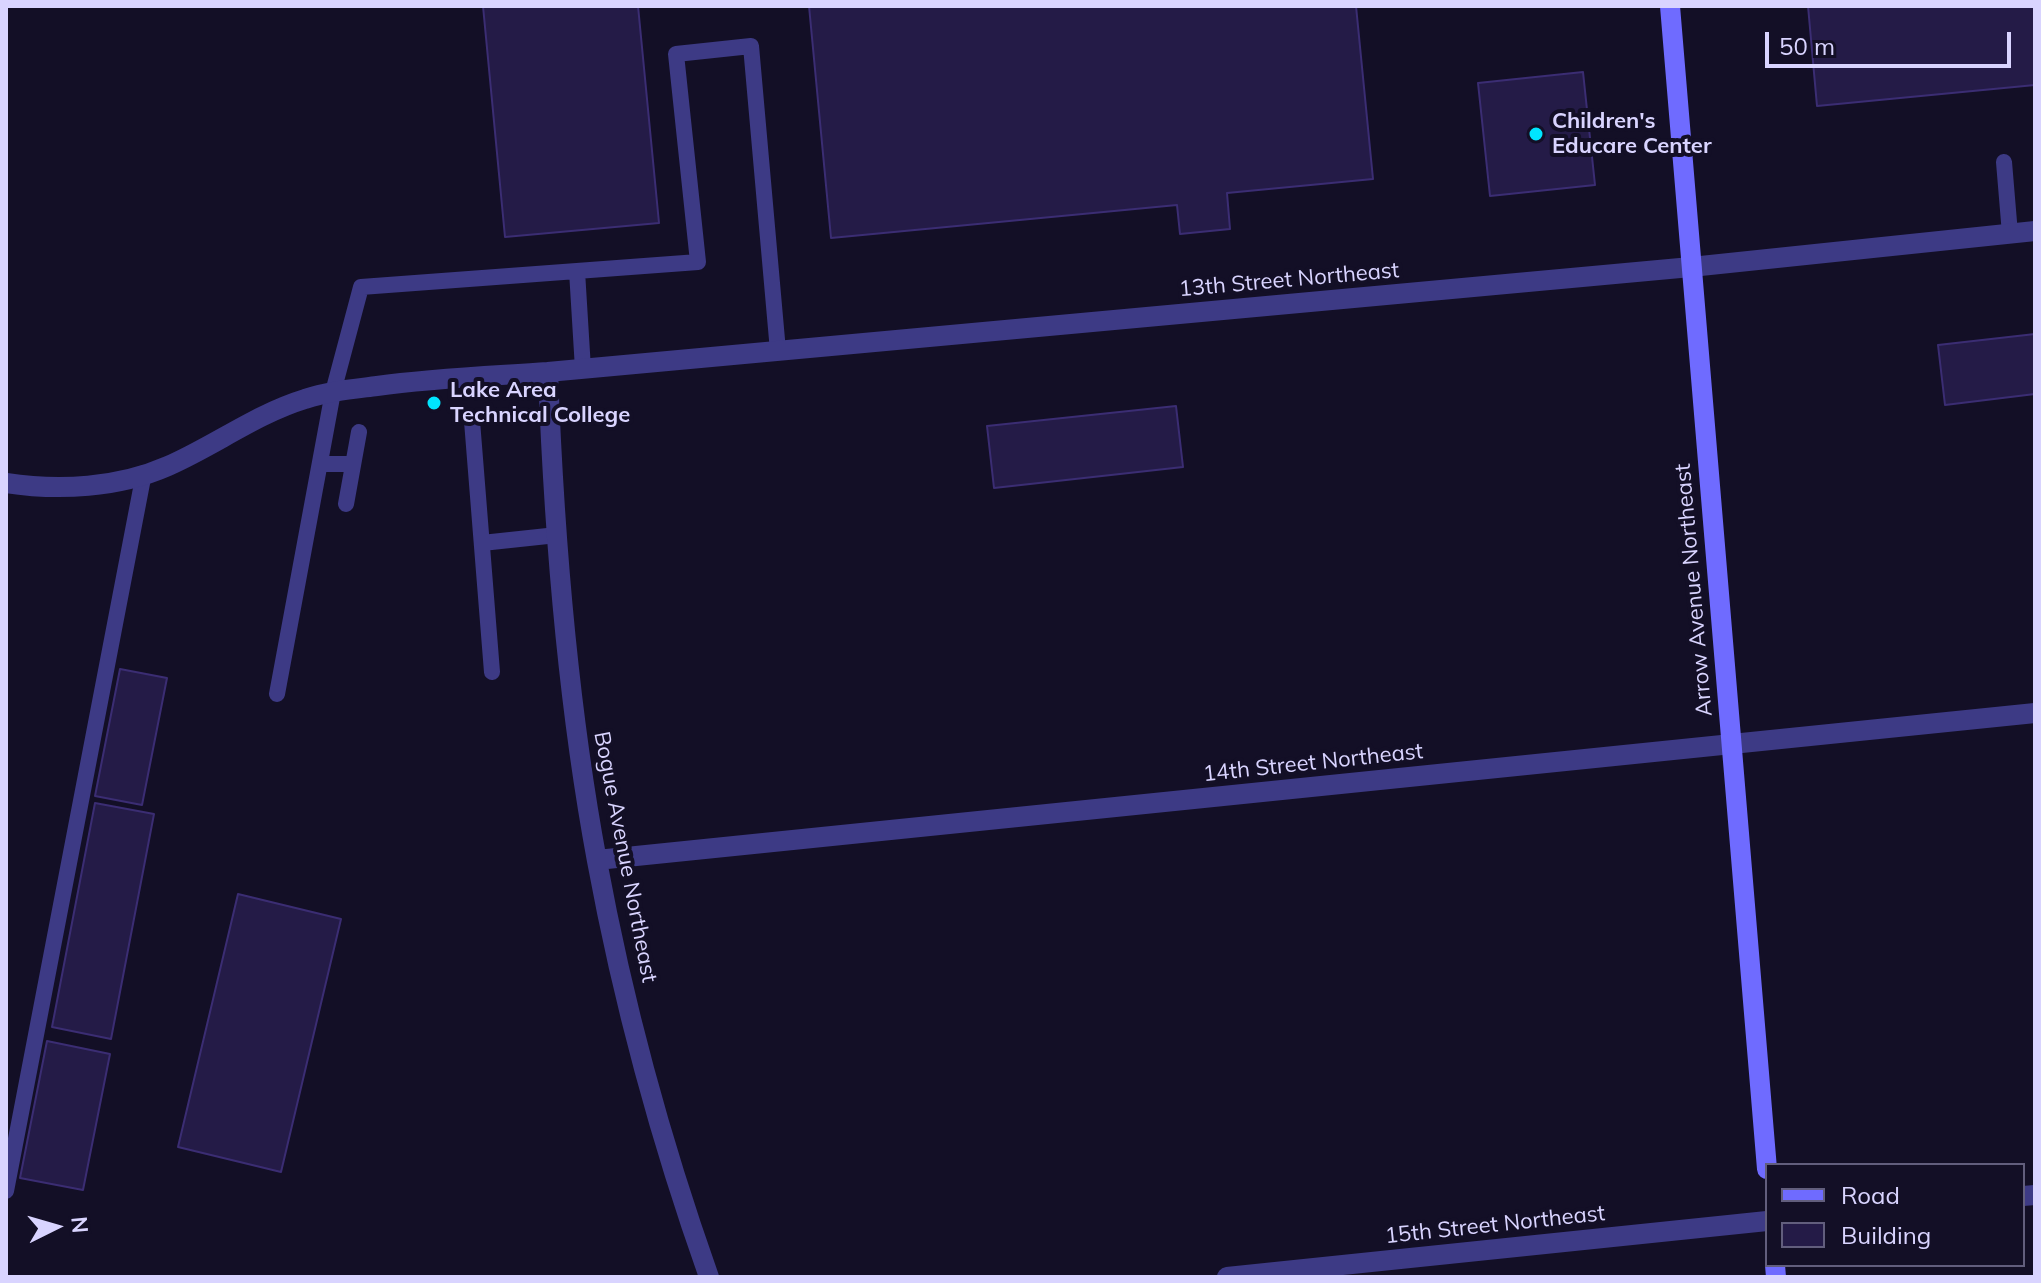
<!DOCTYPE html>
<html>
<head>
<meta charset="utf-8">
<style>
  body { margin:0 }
  #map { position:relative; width:2041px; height:1283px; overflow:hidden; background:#130f26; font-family:Mulish,sans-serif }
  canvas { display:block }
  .frame { position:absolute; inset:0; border:8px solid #d9d4ff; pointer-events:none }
  .legend { position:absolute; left:1765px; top:1163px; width:260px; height:104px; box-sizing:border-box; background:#130f26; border:2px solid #625e7d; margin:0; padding:10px 14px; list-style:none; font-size:24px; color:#d9d4ff }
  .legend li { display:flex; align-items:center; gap:16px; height:40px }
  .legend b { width:40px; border:2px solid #625e7d }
  .north { position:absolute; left:16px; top:1187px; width:80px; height:80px; -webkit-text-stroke:6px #130f26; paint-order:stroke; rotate:85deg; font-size:22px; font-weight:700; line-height:32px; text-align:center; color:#d9d4ff }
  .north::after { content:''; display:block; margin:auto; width:28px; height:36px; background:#d9d4ff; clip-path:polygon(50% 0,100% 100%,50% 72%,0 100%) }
  .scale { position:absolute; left:1765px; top:32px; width:246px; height:36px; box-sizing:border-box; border:4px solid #d9d4ff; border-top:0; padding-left:10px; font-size:24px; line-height:28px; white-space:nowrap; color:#d9d4ff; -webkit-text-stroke:6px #130f26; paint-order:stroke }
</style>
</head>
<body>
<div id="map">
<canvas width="2041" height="1283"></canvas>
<div class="frame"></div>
<ul class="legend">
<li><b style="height:10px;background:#6f6bff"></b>Road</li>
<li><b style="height:22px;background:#241b47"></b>Building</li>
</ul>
<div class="north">N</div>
<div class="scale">50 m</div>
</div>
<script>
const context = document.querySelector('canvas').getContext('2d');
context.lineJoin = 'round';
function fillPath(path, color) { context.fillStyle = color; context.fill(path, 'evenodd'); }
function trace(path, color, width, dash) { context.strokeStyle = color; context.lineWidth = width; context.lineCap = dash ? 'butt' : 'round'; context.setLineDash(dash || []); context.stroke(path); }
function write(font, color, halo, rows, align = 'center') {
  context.font = font + ' Mulish,sans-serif'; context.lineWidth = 8; context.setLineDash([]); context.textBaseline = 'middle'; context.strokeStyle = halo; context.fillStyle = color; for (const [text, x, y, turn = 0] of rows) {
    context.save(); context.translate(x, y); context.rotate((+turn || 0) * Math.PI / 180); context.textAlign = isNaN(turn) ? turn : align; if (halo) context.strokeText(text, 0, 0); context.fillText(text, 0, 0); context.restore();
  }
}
const building = new Path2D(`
  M483,6H638L659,223L505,237Z
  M809,6H1356L1373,179L1227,193L1230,229L1180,234L1177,205L831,238Z
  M1808,6H2035V85L1817,106Z
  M1583,72L1595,185L1490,196L1478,83Z
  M2035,334V394L1945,405L1938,345Z
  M1176,406L1183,467L994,488L987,426Z
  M120,669L167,678L142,805L95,796Z
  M95,803L154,814L111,1039L52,1027Z
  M238,894L341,919L281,1172L178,1147Z
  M47,1041L110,1054L83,1190L20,1178Z`);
fillPath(building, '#241b47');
trace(building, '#3b2d73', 2);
trace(new Path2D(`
  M2004,162L2010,234
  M577,271L583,369
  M472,421L492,672
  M320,464H353
  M346,504L359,432
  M482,543L557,535
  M277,694L333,392L361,287L698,262L676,54L751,46L778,351
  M6,1191L144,473`), '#3d3a85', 16);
trace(new Path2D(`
  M6,483C59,491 118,488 168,466C214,446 256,414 305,399C328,391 353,389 377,386C434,378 491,376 548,372
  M597,860L2035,713
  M2023,1196L2035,1195
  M709,1277C661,1142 623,1002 597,861C567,700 554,535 548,372L1691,267L2035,231
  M1227,1277L1767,1221`), '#3d3a85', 20);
trace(new Path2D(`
  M1670,6L1767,1169
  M1775,1265L1776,1277`), '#6f6bff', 20);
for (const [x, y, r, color] of [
  [1536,134,8,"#00e5ff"],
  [434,403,8,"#00e5ff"]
]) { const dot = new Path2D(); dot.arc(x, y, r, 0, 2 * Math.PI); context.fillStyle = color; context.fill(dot); trace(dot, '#130f26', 3); }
write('bold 22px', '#d9d4ff', '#130f26', [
  ["Children's",1552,121],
  ["Educare Center",1552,146],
  ["Lake Area",450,390],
  ["Technical College",450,415]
], 'left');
write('22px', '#d9d4ff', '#130f26', [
  ["13th Street Northeast",1289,280,-5],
  ["Arrow Avenue Northeast",1694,590,-95],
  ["14th Street Northeast",1313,763,-6],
  ["Bogue Avenue Northeast",625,857,79],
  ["15th Street Northeast",1495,1225,-6]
]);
</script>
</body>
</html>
